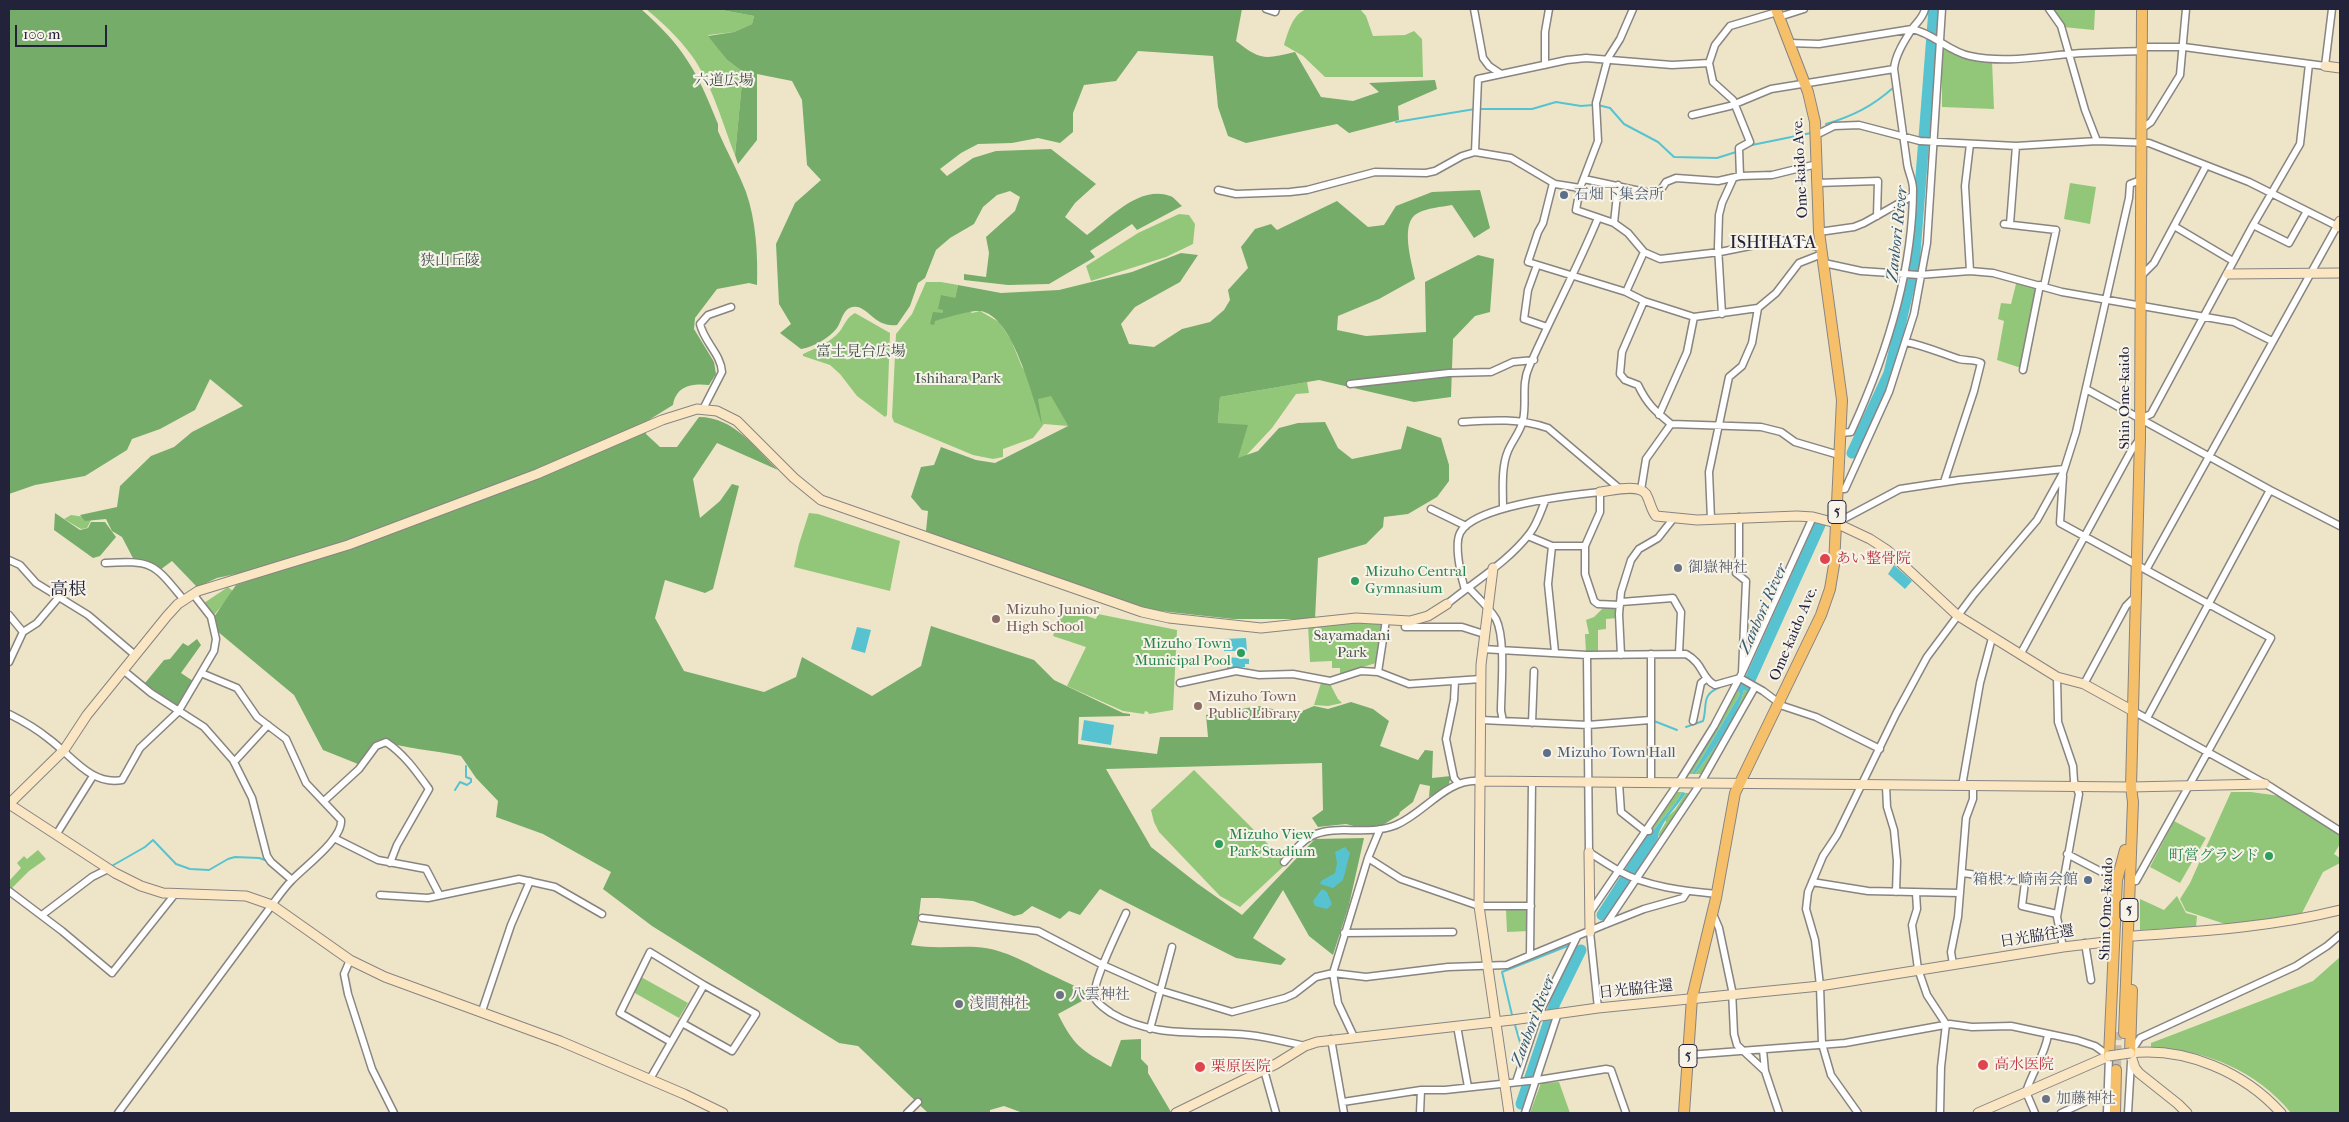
<!DOCTYPE html>
<html>
<head>
<meta charset="utf-8">
<style>
  body { margin:0 }
  #map { position:relative; width:2349px; height:1122px; overflow:hidden; background:#eee5c9; font-family:"IM FELL French Canon",serif }
  canvas { display:block }
  .frame { position:absolute; inset:0; border:10px solid #22223b; pointer-events:none }
  .scale { position:absolute; left:15px; top:25px; width:92px; height:22px; box-sizing:border-box; border:2px solid #22223b; border-top:0; padding-left:6px; font-size:15px; line-height:18px; white-space:nowrap; color:#22223b; -webkit-text-stroke:4px #f7f3e8; paint-order:stroke }
</style>
</head>
<body>
<div id="map">
<canvas width="2349" height="1122"></canvas>
<div class="frame"></div>
<div class="scale">100 m</div>
</div>
<script>
const context = document.querySelector('canvas').getContext('2d');
context.lineJoin = 'round';
function fillPath(path, color) { context.fillStyle = color; context.fill(path, 'evenodd'); }
function trace(path, color, width, dash) { context.strokeStyle = color; context.lineWidth = width; context.lineCap = dash ? 'butt' : 'round'; context.setLineDash(dash || []); context.stroke(path); }
function write(font, color, halo, rows, align = 'center') {
  context.font = font + ' "IM FELL French Canon","Noto Serif JP",serif'; context.lineWidth = 4; context.setLineDash([]); context.textBaseline = 'middle'; context.strokeStyle = halo; context.fillStyle = color; for (const [text, x, y, turn = 0] of rows) {
    context.save(); context.translate(x, y); context.rotate((+turn || 0) * Math.PI / 180); context.textAlign = isNaN(turn) ? turn : align; if (halo) context.strokeText(text, 0, 0); context.fillText(text, 0, 0); context.restore();
  }
}
fillPath(new Path2D(`
  M646,9H716L754,16L752,24L734,32L708,35L727,60L743,72L735,155C722,122 712,84 692,56C679,38 663,23 646,9Z
  M1307,9H1360L1366,16L1373,36L1405,35L1414,31L1422,39L1423,77H1325L1303,56L1284,45C1288,32 1293,13 1307,9Z
  M2056,9L2095,10L2094,30L2063,27L2054,12Z
  M1942,49L1954,53L1992,60L1994,109L1942,107Z
  M2070,183L2096,187L2090,224L2064,219Z
  M1179,214L1189,215L1195,224L1193,244L1166,257L1091,281L1086,266L1138,233Z
  M926,282H941L958,285L955,298L972,313L980,311L999,322L1011,340L1022,367L1045,396L1051,395L1068,426L1044,424L1033,438L1003,449V457L993,459L973,455L894,422L892,417L896,334L912,314Z
  M2026,283L2038,287L2021,368L1997,360L2004,321L1998,319L2001,303L2011,304L2016,284Z
  M855,313L890,333L887,415L885,417L857,396L840,374L830,365L803,356V354C816,348 830,343 840,331C845,324 847,317 855,313Z
  M1307,382L1309,393L1296,394L1272,428L1242,460L1237,458L1218,423L1220,397Z
  M809,513L818,514L900,541L890,591L794,567L799,544Z
  M71,515L92,518L87,528L81,529L64,519Z
  M228,587L234,592L213,616L204,603Z
  M1605,606L1617,609V618L1606,619V629L1598,630V653H1586L1585,634H1589L1586,620L1594,617Z
  M1062,608L1096,619L1098,614L1177,630L1173,710L1149,714L1148,712L1145,711L1144,714L1123,711L1067,686L1086,647L1053,636Z
  M1356,620L1383,622L1376,663L1340,674V668H1332V661L1310,662L1308,625Z
  M1321,683L1330,684L1338,699L1342,703L1328,706L1314,705Z
  M1737,690L1740,694L1692,774H1689Z
  M1744,690L1749,693L1702,774H1695C1714,749 1736,721 1744,690Z
  M1194,770L1287,863L1240,907L1220,896L1159,832L1154,822L1151,810Z
  M1677,792H1682C1674,807 1663,817 1653,831L1651,830Z
  M2231,792H2251L2280,796L2340,835V844L2334,854L2340,858V863L2323,872L2302,913L2263,921L2225,924L2186,911L2180,899L2190,883Z
  M1686,793H1690L1661,837L1658,835L1666,822L1665,819L1675,810Z
  M2174,821L2206,838L2180,883L2150,867Z
  M38,850L46,859L29,871L10,890L9,881L21,868L17,863L24,856L27,859Z
  M2177,896L2186,913L2197,916L2196,927L2140,930V899L2164,910Z
  M1529,909V931L1507,932L1506,910Z
  M2340,957V1113H2291C2257,1071 2205,1049 2151,1048V1043L2313,981Z
  M641,977L688,1003L679,1018L633,992Z
  M1559,1082L1570,1113H1530L1541,1083Z`), '#92c779');
fillPath(new Path2D(`
  M9,9H641C684,47 697,71 718,124V131C727,152 738,171 746,192C756,220 758,255 757,285L749,283L717,289L695,318L694,329L714,362L716,374L709,385C692,383 676,386 673,405L644,423L646,434L660,447H677L699,417C734,417 755,448 778,470L717,443L693,479L700,518L720,501L732,484L739,486L713,589L705,593L665,580L655,618L684,671L764,692L796,677L802,657L872,696L921,666L931,626L1034,660L1054,680L1123,713L1130,714V716L1079,717L1078,744L1157,754L1160,737H1208L1206,715L1259,706L1295,714L1314,706L1328,709L1351,702L1373,709L1389,721L1380,746L1418,760L1425,750L1433,751L1432,778L1451,776L1448,787L1429,797L1430,786L1420,784L1413,802L1400,812L1399,815L1373,831L1346,824L1318,827L1312,818L1323,810L1322,763L1106,769L1151,847L1198,884L1242,915L1315,839L1364,838L1349,905L1333,955L1309,936L1283,890L1253,938L1286,959L1281,965L1236,958L1100,889L1080,915L1069,911L1060,919L1032,906L1022,914L1014,916L973,901L938,898H921L918,923L911,945C933,949 954,946 976,947C1005,948 1033,967 1058,978C1070,984 1081,988 1093,995L1058,1014C1074,1046 1080,1049 1111,1067L1121,1040L1141,1039V1059L1148,1066V1073L1171,1112L1023,1113L1004,1106L990,1110V1113H928L858,1046L839,1043L652,926L603,889L611,872L543,834L496,817L498,801L476,778L461,756C434,750 406,749 379,740L358,764L323,750L294,695L217,631L214,617L236,585L245,582V572L217,578L197,587L172,561L160,570L135,562L122,537L112,531L106,519L85,521L80,515L117,507L120,486L151,456L174,447L192,432L243,406L210,379L195,410L160,429L132,439L127,450L85,476L35,485L9,494Z
  M716,9H1242L1236,41C1261,61 1265,59 1295,52L1321,97L1353,101L1379,92L1369,83L1435,80L1437,89L1398,106L1399,120L1349,133L1337,124L1246,143L1228,136L1218,107L1213,56L1138,51L1116,81L1084,85L1073,113V132L1060,143L1038,138L1012,143L978,144L961,153L940,169L947,176L973,158L996,151L1051,149L1096,184L1075,203L1065,217L1087,235C1109,219 1139,185 1170,196C1174,197 1178,203 1182,206L1137,230L1132,224L1090,251L1095,257L1049,284L1008,285L964,280V274L986,277L989,253L986,237L1015,211L1020,197L1010,191L997,195L983,207L974,224L950,238L936,250L925,278L918,283L910,306L897,325C874,328 867,304 853,307C843,308 842,321 837,328C829,338 814,347 801,349L780,333L791,324L779,304L776,244L795,203L821,180L807,165L802,100L792,81L757,74V140L738,164L735,155L743,72L727,60L708,36L734,32L752,24L754,16Z
  M1480,190L1490,228L1474,238L1452,205C1441,207 1427,208 1418,213C1399,222 1412,263 1415,279L1379,299L1338,316L1337,330L1366,336L1426,332L1425,282L1478,255L1494,259L1490,312L1475,316L1453,339L1451,397L1414,402L1319,380L1220,397L1218,423L1248,425L1238,458L1258,451L1279,428L1298,423L1325,422L1338,448L1352,459L1401,449L1407,426L1441,438L1449,465V481L1437,497L1408,514L1384,517L1383,527L1366,544L1318,558L1315,619H1233L1151,610L1124,603L1018,567L926,531L928,511L922,510L911,497L921,467L934,465L941,447L976,460L995,463L1068,426L1051,396L1038,399L1042,424C1032,397 1013,315 980,311C970,310 945,318 935,321L934,325L930,324L933,312L943,313V310L938,309L941,295L955,298L958,285L1001,293L1059,290L1132,272L1181,253L1198,255L1180,282L1135,307L1121,324L1129,344L1154,347L1182,329L1210,322L1224,310L1230,300L1228,290L1248,268L1241,247L1255,229L1271,224L1277,230L1337,201L1368,227L1384,225L1396,206L1432,192Z
  M55,513L80,530L88,528L91,522H105L116,537L100,556L93,558L54,530Z
  M197,639L201,645L181,673L193,681L177,708L145,683L164,660L170,659L183,643L188,646Z`), '#75ac69');
fillPath(new Path2D(`
  M1894,565L1912,581L1905,589L1888,574Z
  M857,627L871,630L865,653L851,649Z
  M1246,638L1247,651H1224V639Z
  M1228,657L1249,659V664H1245V667L1227,668Z
  M1740,683L1752,689L1749,693L1744,690C1736,721 1714,749 1695,774H1692L1740,694L1737,690Z
  M1084,720L1114,725L1111,745L1081,740Z
  M1682,792L1686,793C1676,808 1664,818 1658,835L1653,831C1663,817 1674,807 1682,792Z
  M1345,847L1350,853L1343,880L1333,888L1320,884L1321,881L1335,873L1337,863L1335,852Z
  M1322,889L1327,892L1332,904L1327,909L1315,906L1313,901Z`), '#57c3d0');
trace(new Path2D(`
  M1598,105L1610,108L1624,124L1658,142L1674,157L1717,158L1736,152
  M1480,109H1532L1556,102L1581,106L1593,105
  M1396,122L1475,109
  M1826,124C1853,116 1873,106 1894,87
  M1752,145L1811,133
  M1654,721L1677,730
  M1686,727L1703,721C1708,706 1700,695 1720,687
  M455,790L460,782L467,785L471,782V779L466,777V766
  M110,867L145,847L153,840L176,864L190,869L209,870L228,859L235,857L259,858L268,861
  M1574,946L1581,950
  M1512,1015L1502,972L1570,945
  M1515,1025L1523,1053`), '#57c3d0', 2);
trace(new Path2D(`
  M1852,453L1889,373L1914,266L1934,9
  M1750,680L1820,525
  M1602,915L1653,836
  M1521,1104L1555,1003L1581,950`), '#57c3d0', 11);
trace(new Path2D(`
  M2116,1070L2117,1032`), '#c5bead', 10, [10, 5]);
const street = new Path2D(`
  M1266,9L1275,12L1276,9
  M1474,9L1483,58L1489,66L1501,74
  M1633,9L1620,39L1608,58L1596,103L1598,141L1580,188L1576,210L1614,223L1628,233L1644,252L1660,259L1720,252L1780,240L1821,247
  M2049,9L2061,26L2085,110L2097,141
  M1779,17L1804,9
  M1789,43L1819,44L1912,29C1933,33 1949,52 1970,56C2003,63 2036,57 2069,54C2093,52 2117,52 2142,51
  M2142,47H2184L2325,66L2332,9
  M1545,65V32L1549,9
  M1692,115L1730,106L1771,89L1894,69
  M2141,129L2151,122L2180,75L2186,9
  M1816,135L1834,126L1859,125L1920,141L2016,146L2097,141L2149,143L2249,182L2337,226L2146,570
  M1475,152L1478,79L1567,60L1586,58L1672,65L1709,63
  M1740,176L1739,148L1750,142L1733,100L1713,82L1709,63L1715,45L1730,26L1777,12
  M1584,179L1654,194H1658L1666,182L1676,178L1718,181L1740,176L1772,175L1817,164
  M1553,183L1543,223L1538,232L1528,262L1626,292L1644,301L1694,317L1758,308L1776,293L1799,263L1822,254
  M1817,183L1878,181L1877,216
  M1218,190L1236,194L1290,192L1307,190L1375,172L1426,173L1435,171L1462,156L1475,152L1511,158L1555,184L1580,188
  M1614,223L1618,185
  M2004,224L2056,230L2044,286
  M2010,224L2016,146
  M2253,225L2289,243L2307,211
  M2174,226L2233,261
  M1819,232L1854,227L1864,223L1912,196
  M1824,263L1861,271L1919,275L1970,271L1993,273L2062,292L2234,322L2272,341
  M1537,265L1528,290L1524,319L1547,327
  M1970,271L1965,186L1970,144
  M2141,276L2154,263L2206,166
  M1626,292L1644,252
  M1644,301L1622,352L1620,374L1625,380L1638,385C1647,404 1655,411 1671,424L1761,427L1781,432L1795,442L1839,455
  M1722,314L1718,247L1719,215L1722,203L1733,179
  M1906,342C1925,346 1941,353 1959,359C1966,361 1974,359 1981,363L1974,391L1944,482
  M2023,370L2040,285
  M1350,384L1449,373L1491,372L1513,362L1534,360
  M2086,389L2270,490L2340,526
  M703,409L722,372C721,354 704,342 700,324L708,315L731,307
  M1659,415L1687,352L1694,317
  M2140,419L2151,414L2253,225L2300,144L2309,64
  M1462,422C1492,420 1519,418 1548,428L1620,489
  M1841,433L1851,432C1885,358 1913,272 1913,189C1913,180 1908,172 1907,163C1903,132 1898,100 1894,69C1895,55 1905,40 1912,29C1917,22 1923,18 1925,9
  M2063,476L2060,523L2271,638L2136,881
  M1838,489H1845L1889,392L1914,314L1927,243L1942,9
  M1641,490L1646,459L1671,424
  M1503,508C1503,490 1501,467 1508,451C1512,441 1521,431 1523,420C1527,403 1521,384 1529,367C1551,317 1577,269 1598,218
  M1431,509L1466,526
  M1711,519L1709,472L1729,377L1742,366L1752,343L1758,308
  M1836,523L1900,489L1959,480L2064,469
  M1528,536L1552,546H1585
  M1552,546L1548,584L1555,652
  M9,560L20,565L36,583L88,615L135,655
  M105,563C154,560 154,564 184,600
  M1468,587C1477,597 1489,607 1496,619C1506,639 1501,688 1501,711L1503,721
  M1465,590C1461,577 1454,545 1460,533C1473,506 1571,495 1600,492V512L1585,546V574L1594,601L1598,604L1620,605
  M1621,602L1673,598L1681,612L1679,653
  M1447,604C1475,581 1508,562 1530,533C1537,524 1541,511 1545,501
  M9,615L23,632L9,662
  M1405,627H1462L1484,634
  M23,632L37,623L59,597
  M1482,649L1587,655L1686,654C1704,664 1701,678 1715,685L1740,678L1763,691L1783,706L1816,717L1880,749
  M1651,654V783
  M1587,655L1589,852C1599,859 1609,865 1619,871C1647,887 1685,891 1717,894
  M1621,655L1619,614L1621,592L1631,560L1639,549L1658,538L1673,519
  M2020,655L2131,451L2139,440
  M123,670L151,693L204,727L233,760L252,798L267,856L271,862L292,880
  M1743,671L1813,517
  M1378,672L1386,620
  M2057,677L2058,722L2073,766L2074,781L2079,794L2057,917L2063,947
  M1455,681L1454,700L1446,739L1454,778L1458,783
  M1180,683L1236,671L1259,675L1293,674L1330,681L1361,671L1378,672L1409,684L1481,679
  M2084,684L2126,606L2136,596
  M2133,711L2271,787L2340,831
  M9,714C23,721 37,729 49,739C71,755 91,786 122,780L140,748L178,712L214,651L216,639L211,617L193,594
  M2147,718L2270,490
  M1481,720L1588,725L1650,720
  M1693,721L1701,683L1706,679
  M1532,723L1534,671
  M234,762L268,725
  M1619,783L1621,812L1645,831H1649
  M1886,786L1887,807L1894,830L1897,861L1896,892
  M1962,786L1980,683L1992,638
  M324,801L359,769L376,746L386,742C404,754 416,771 429,789L397,845L390,863
  M56,835L93,776
  M334,838L378,860L426,869L439,894
  M2067,854L2117,880
  M1368,858L1401,879L1479,906H1531
  M1284,862C1293,852 1303,839 1316,834C1338,825 1369,836 1396,825C1425,813 1446,778 1480,781
  M1963,873L2025,882L2022,906L2057,914
  M1812,882L1868,891L1960,893
  M9,891L62,931L112,973L175,894
  M1916,893L1917,909L1912,925L1918,969L1927,995L1946,1024L1941,1067L1940,1113
  M380,895L428,898L519,879L555,887L602,914
  M1591,911L1681,779L1714,726L1742,673L1746,581L1736,573L1739,556V517
  M1126,913C1120,927 1090,986 1095,998C1097,1004 1106,1009 1111,1013C1154,1039 1202,1030 1249,1035C1268,1037 1286,1042 1305,1046
  M1713,914L1719,928L1732,990L1734,1034L1737,1045L1765,1071L1779,1113
  M42,915L92,877L108,869
  M922,918L1038,931L1103,965L1159,990L1232,1012L1285,998L1294,994L1316,977L1333,973L1366,977L1448,967L1507,965L1606,924L1644,909L1683,898L1687,892
  M1606,924L1700,784L1755,687
  M1590,932L1598,1008
  M1344,933L1453,932
  M2085,943L2091,980
  M1530,955L1532,782
  M350,960L344,974L348,994L372,1069L394,1113
  M1953,964L1951,952L1958,917L1966,818L1973,799V786
  M482,1011L511,925L530,881
  M682,1023L732,1051L756,1014L704,985
  M1457,1026L1468,1087
  M1150,1029L1172,947
  M1354,1037L1338,1003L1333,973L1368,858L1380,829
  M1331,1039L1344,1113
  M1763,1050L1765,1071
  M2131,1052L2140,1038L2296,966L2327,946L2340,935
  M1688,1055L1845,1043L1950,1024L1972,1027L2011,1026L2077,1040L2095,1046L2109,1056L2107,1113
  M1264,1070L1276,1113
  M650,1079L704,985L650,952L620,1013L671,1042
  M1516,1082L1538,1016L1577,937
  M1343,1102L1421,1090H1445L1538,1080L1606,1069L1611,1070L1626,1113
  M118,1113L272,905C278,897 284,888 292,880C304,867 343,839 341,820L306,783L286,739L257,717L237,688L201,673
  M907,1113L918,1102
  M1420,1113L1421,1090
  M1525,1113L1558,1013
  M1858,1113L1831,1075L1822,1044L1820,986L1815,940L1806,909L1808,892L1823,856L1837,835L1896,714L1927,657L1974,594L2037,520L2063,473L2076,432L2129,198L2130,184L2141,180
  M2035,1113L2026,1092C2032,1072 2045,1055 2048,1035
  M2061,1113L2107,1092
  M2128,1113L2131,1062`);
const secondary = new Path2D(`
  M2325,66L2340,68
  M2340,221L2337,226L2340,227
  M2228,274L2340,273
  M1600,492C1611,491 1638,483 1646,494C1650,501 1651,510 1656,516L1697,520L1797,516L1813,517L1836,523L1870,539L1887,550L1957,615L2057,677L2084,684L2133,711
  M1493,568L1481,665L1479,906L1509,1113
  M1480,781L2131,787L2265,784
  M9,804L64,750L87,715L167,616L178,604L198,591L348,545L537,474L662,420L697,409L717,411L737,421L794,478L821,500L1142,612L1169,618L1261,628L1356,618L1410,621L1428,616L1447,604
  M9,804L115,873L141,886L163,893L246,896L272,905L350,960L385,977L560,1041L684,1094L723,1113
  M1589,852L1590,932
  M2134,936C2204,931 2272,927 2340,910
  M1176,1113L1276,1064L1305,1046L1317,1042L1512,1020L1598,1008L1820,986L2063,947L2114,941
  M1978,1113L2109,1056
  M2187,1113L2178,1104L2139,1073L2135,1068L2130,1053C2186,1047 2244,1072 2281,1113`);
const primary = new Path2D(`
  M2124,1033L2133,802L2131,787L2140,438L2142,9
  M2130,1053L2132,990
  M2109,1056L2117,880L2125,850
  M1684,1113L1692,998L1716,898L1735,793L1821,615L1830,589L1834,565L1842,400L1819,232L1815,122L1808,92L1776,9
  M2115,1113L2116,1070`);
trace(street, '#888482', 9);
trace(secondary, '#888482', 11);
trace(primary, '#888482', 12);
trace(street, '#fff', 6);
trace(secondary, '#fbe6c4', 9);
trace(primary, '#f6c06b', 10);
const secondaryBridge = new Path2D(`
  M2109,1056L2130,1053`);
trace(secondaryBridge, '#888482', 11, []);
trace(secondaryBridge, '#fbe6c4', 9);
for (const [x, y, r, color] of [
  [1564,195,5,"#5c6f8a"],
  [1825,559,6,"#e0444e"],
  [1678,568,5,"#6b7280"],
  [1355,581,5,"#2e9e5b"],
  [996,619,5,"#8d6e63"],
  [1241,653,5,"#2e9e5b"],
  [1198,706,5,"#8d6e63"],
  [1547,753,5,"#5c6f8a"],
  [1219,844,5,"#2e9e5b"],
  [2269,856,5,"#2e9e5b"],
  [2088,880,5,"#5c6f8a"],
  [1060,995,5,"#6b7280"],
  [959,1004,5,"#6b7280"],
  [1983,1065,6,"#e0444e"],
  [1200,1067,6,"#e0444e"],
  [2046,1099,5,"#6b7280"]
]) { const dot = new Path2D(); dot.arc(x, y, r, 0, 2 * Math.PI); context.fillStyle = color; context.fill(dot); trace(dot, '#f7f3e8', 2); }
for (const [x, y, w] of [
  [1837,512,18],
  [2129,910,18],
  [1688,1056,18]
]) { const box = new Path2D(); box.roundRect(x - w / 2, y - 11.5, w, 23, 4); context.fillStyle = '#f7f3e8'; context.fill(box); trace(box, '#22223b', 1); }
write('bold 14px', '#22223b', null, [
  ["5",1837,512],
  ["5",2129,910],
  ["5",1688,1056]
]);
write('15px', '#44544e', '#f7f3e8', [
  ["六道広場",724,81],
  ["狭山丘陵",450,261],
  ["富士見台広場",861,352],
  ["Ishihara Park",958,379],
  ["Sayamadani",1352,636],
  ["Park",1352,653]
]);
write('15px', '#22223b', '#f7f3e8', [
  ["Ome-kaido Ave.",1801,168,-93],
  ["Shin Ome-kaido",2125,398,-90],
  ["Ome-kaido Ave.",1794,634,-67],
  ["Shin Ome-kaido",2107,909,-88],
  ["日光脇往還",2037,937,-9],
  ["日光脇往還",1636,990,-6]
]);
write('15px', '#4e5e75', '#f7f3e8', [
  ["石畑下集会所",1574,195],
  ["Mizuho Town Hall",1557,753],
  ["箱根ヶ崎南会館",2078,880,"right"]
], 'left');
write('15px', '#be3a42', '#f7f3e8', [
  ["あい整骨院",1836,559],
  ["高水医院",1994,1065],
  ["栗原医院",1211,1067]
], 'left');
write('15px', '#5b616d', '#f7f3e8', [
  ["御嶽神社",1688,568],
  ["八雲神社",1070,995],
  ["浅間神社",969,1004],
  ["加藤神社",2056,1099]
], 'left');
write('15px', '#27864d', '#f7f3e8', [
  ["Mizuho Central",1365,572],
  ["Gymnasium",1365,589],
  ["Mizuho Town",1231,644,"right"],
  ["Municipal Pool",1231,661,"right"],
  ["Mizuho View",1229,835],
  ["Park Stadium",1229,852],
  ["町営グランド",2259,856,"right"]
], 'left');
write('15px', '#785e54', '#f7f3e8', [
  ["Mizuho Junior",1006,610],
  ["High School",1006,627],
  ["Mizuho Town",1208,697],
  ["Public Library",1208,714]
], 'left');
write('italic 16px', '#355a6f', '#f7f3e8', [
  ["Zanbori River",1898,234,-84],
  ["Zanbori River",1764,609,-66],
  ["Zanbori River",1534,1021,-69]
]);
write('18px', '#22223b', '#f7f3e8', [
  ["ISHIHATA",1773,244],
  ["高根",68,591]
]);
</script>
</body>
</html>
